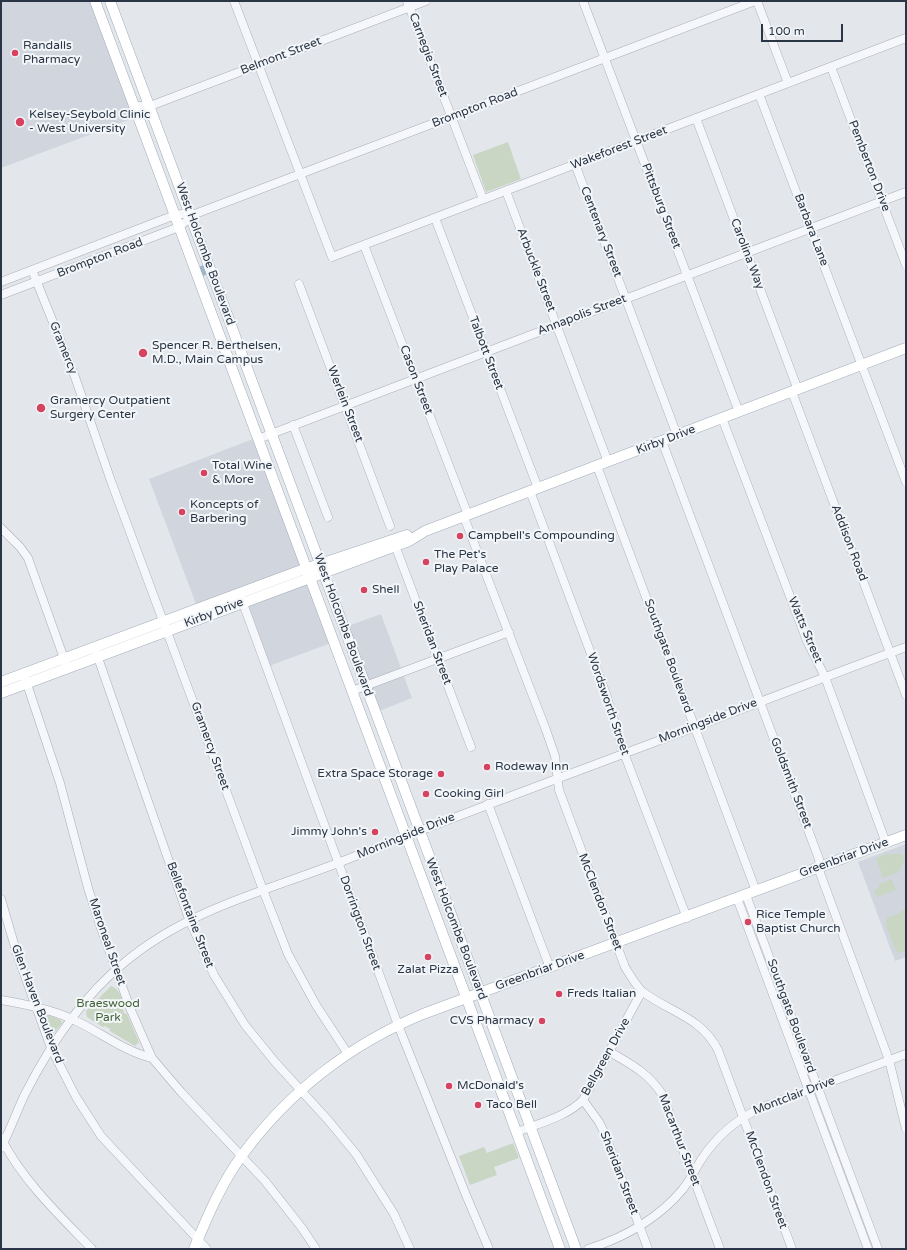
<!DOCTYPE html>
<html>
<head>
<meta charset="utf-8">
<style>
  body { margin:0 }
  #map { position:relative; width:907px; height:1250px; overflow:hidden; background:#e3e7ec; font-family:"Varela Round",sans-serif }
  canvas { display:block }
  .frame { position:absolute; inset:0; border:2px solid #2a3545; pointer-events:none }
  .scale { position:absolute; left:761px; top:24px; width:82px; height:18px; box-sizing:border-box; border:2px solid #2a3545; border-top:0; padding-left:5px; font-size:12px; line-height:14px; white-space:nowrap; color:#2a3545; -webkit-text-stroke:3px #f3f6f9; paint-order:stroke }
</style>
</head>
<body>
<div id="map">
<canvas width="907" height="1250"></canvas>
<div class="frame"></div>
<div class="scale">100 m</div>
</div>
<script>
const context = document.querySelector('canvas').getContext('2d');
context.lineJoin = 'round';
function fillPath(path, color) { context.fillStyle = color; context.fill(path, 'evenodd'); }
function trace(path, color, width, dash) { context.strokeStyle = color; context.lineWidth = width; context.lineCap = dash ? 'butt' : 'round'; context.setLineDash(dash || []); context.stroke(path); }
function write(font, color, halo, rows, align = 'center') {
  context.font = font + ' "Varela Round",sans-serif'; context.lineWidth = 4; context.setLineDash([]); context.textBaseline = 'middle'; context.strokeStyle = halo; context.fillStyle = color; for (const [text, x, y, turn = 0] of rows) {
    context.save(); context.translate(x, y); context.rotate((+turn || 0) * Math.PI / 180); context.textAlign = isNaN(turn) ? turn : align; if (halo) context.strokeText(text, 0, 0); context.fillText(text, 0, 0); context.restore();
  }
}
fillPath(new Path2D(`
  M1,1H92L134,118L1,168Z
  M253,439L331,643L269,666L241,587L196,604L149,479Z
  M381,614L412,698L379,711L348,626Z
  M906,844V957L895,961L858,862Z`), '#d1d6de');
fillPath(new Path2D(`
  M508,142L521,179L486,192L473,155Z
  M887,854H902L905,860L898,873L883,878L876,858Z
  M892,879L896,890L877,897L874,890L879,888V884Z
  M906,907V951L900,953L896,951L885,923L887,918L899,913Z
  M111,986C120,989 122,1000 125,1007L123,1009L124,1013L127,1014L139,1042L135,1046L110,1031V1029L105,1026L103,1027L87,1017L86,1011Z
  M44,1015H48L61,1020L62,1023L53,1034H50L44,1017Z
  M513,1143L519,1158L494,1167L497,1175L470,1185L459,1156L484,1147L487,1153Z`), '#c9d6c4');
trace(new Path2D(`
  M202,271L204,270`), '#9cb6cd', 10);
const minor = new Path2D(`
  M234,1L332,257L906,38
  M407,1L483,199
  M583,1L739,412
  M757,1L788,83
  M831,67L906,265
  M759,94L906,482
  M134,106H150L426,1
  M696,118L798,390
  M575,164L677,435
  M506,191L608,462
  M435,218L538,488
  M364,245L468,515
  M32,270L75,377L111,481L263,890L288,954L316,1005L348,1054
  M1,282L175,215L190,213L194,214
  M299,284L390,526
  M1,295L179,227L195,214L755,1
  M792,392L906,695
  M722,418L807,641L825,677L886,843
  M293,425L328,517
  M258,439L906,192
  M662,441L819,859L820,873L889,1060L906,1129
  M597,466L756,891
  M530,491L606,694L624,753L687,918
  M464,517L546,730L555,756L559,790L625,967C630,975 636,986 643,992C671,1013 701,1017 718,1050L792,1249
  M1,528L20,547L28,558L66,664
  M393,540L471,747
  M241,598L398,1025L466,1195L489,1249
  M96,652L189,919L214,975L245,1025L275,1062L328,1120L356,1154L394,1214L410,1249
  M25,678L60,783L88,888L101,928L130,1008L152,1058L181,1092L265,1181L302,1228L316,1249
  M352,691L509,632
  M488,804L550,968
  M746,895L878,1249
  M737,898L868,1249
  M1,899L17,954L51,1048L76,1097L101,1136L207,1249
  M1,1000C25,1004 50,1009 72,1019C99,1031 123,1051 152,1058
  M610,1052C632,1065 647,1072 662,1094L720,1249
  M583,1100L599,1122L605,1134L648,1249
  M517,1132C539,1123 566,1117 583,1100L642,991
  M1,1138C23,1181 59,1215 92,1249
  M1,1148C10,1130 17,1111 25,1094C50,1045 82,997 125,962C192,906 275,889 353,857C466,812 581,770 695,727C765,700 835,673 906,647
  M588,1249C626,1237 658,1219 683,1189C690,1180 695,1170 701,1160C716,1137 738,1118 763,1107L906,1054`);
const major = new Path2D(`
  M95,1L560,1249
  M110,1L576,1249
  M1,682L299,571L407,535
  M1,693L409,541L425,531L906,348
  M194,1249C207,1217 222,1182 243,1154C289,1092 351,1044 423,1014L906,835`);
trace(minor, '#a8aeb7', 9);
trace(major, '#a1acb8', 11);
trace(minor, '#f6f7fa', 8);
trace(major, '#fff', 10);
for (const [x, y, r, color] of [
  [15,53,4,"#d64360"],
  [20,122,5,"#d64360"],
  [143,353,5,"#d64360"],
  [41,408,5,"#d64360"],
  [204,473,4,"#d64360"],
  [182,512,4,"#d64360"],
  [460,536,4,"#d64360"],
  [426,562,4,"#d64360"],
  [364,590,4,"#d64360"],
  [487,767,4,"#d64360"],
  [441,774,4,"#d64360"],
  [426,794,4,"#d64360"],
  [375,832,4,"#d64360"],
  [748,922,4,"#d64360"],
  [428,957,4,"#d64360"],
  [559,994,4,"#d64360"],
  [542,1021,4,"#d64360"],
  [449,1086,4,"#d64360"],
  [478,1105,4,"#d64360"]
]) { const dot = new Path2D(); dot.arc(x, y, r, 0, 2 * Math.PI); context.fillStyle = color; context.fill(dot); trace(dot, '#f3f6f9', 1.5); }
write('12px', '#2a3545', '#f3f6f9', [
  ["Randalls",23,46],
  ["Pharmacy",23,60],
  ["Kelsey-Seybold Clinic",29,115],
  ["- West University",29,129],
  ["Spencer R. Berthelsen,",152,346],
  ["M.D., Main Campus",152,360],
  ["Gramercy Outpatient",50,401],
  ["Surgery Center",50,415],
  ["Total Wine",212,466],
  ["& More",212,480],
  ["Koncepts of",190,505],
  ["Barbering",190,519],
  ["Campbell's Compounding",468,536],
  ["The Pet's",434,555],
  ["Play Palace",434,569],
  ["Shell",372,590],
  ["Rodeway Inn",495,767],
  ["Extra Space Storage",433,774,"right"],
  ["Cooking Girl",434,794],
  ["Jimmy John's",367,832,"right"],
  ["Rice Temple",756,915],
  ["Baptist Church",756,929],
  ["Zalat Pizza",428,970,"center"],
  ["Freds Italian",567,994],
  ["CVS Pharmacy",534,1021,"right"],
  ["McDonald's",457,1086],
  ["Taco Bell",486,1105]
], 'left');
write('12px', '#2a3545', '#f3f6f9', [
  ["Carnegie Street",428,55,69],
  ["Belmont Street",281,56,-21],
  ["Brompton Road",475,108,-21],
  ["Wakeforest Street",619,148,-21],
  ["Pemberton Drive",869,166,69],
  ["Pittsburg Street",661,206,69],
  ["Barbara Lane",811,230,69],
  ["Centenary Street",601,232,69],
  ["West Holcombe Boulevard",205,254,70],
  ["Carolina Way",747,254,69],
  ["Brompton Road",100,258,-21],
  ["Arbuckle Street",536,270,69],
  ["Annapolis Street",582,315,-21],
  ["Gramercy",63,348,68],
  ["Talbott Street",486,353,69],
  ["Cason Street",416,380,69],
  ["Werlein Street",345,404,69],
  ["Kirby Drive",666,440,-21],
  ["Addison Road",849,543,69],
  ["Kirby Drive",214,613,-21],
  ["West Holcombe Boulevard",343,625,70],
  ["Watts Street",805,630,67],
  ["Sheridan Street",432,643,69],
  ["Southgate Boulevard",668,656,70],
  ["Wordsworth Street",608,704,71],
  ["Morningside Drive",708,721,-21],
  ["Gramercy Street",210,746,70],
  ["Goldsmith Street",791,783,69],
  ["Morningside Drive",406,836,-22],
  ["Greenbriar Drive",844,858,-20],
  ["McClendon Street",600,902,69],
  ["Bellefontaine Street",190,915,69],
  ["Dorrington Street",360,923,70],
  ["West Holcombe Boulevard",456,929,69],
  ["Maroneal Street",107,942,71],
  ["Greenbriar Drive",540,971,-20],
  ["Glen Haven Boulevard",37,1004,69],
  ["Southgate Boulevard",791,1016,70],
  ["Bellgreen Drive",606,1057,-61],
  ["Montclair Drive",794,1096,-21],
  ["Macarthur Street",679,1140,69],
  ["Sheridan Street",619,1173,69],
  ["McClendon Street",766,1180,70]
]);
write('12px', '#406236', '#f3f6f9', [
  ["Braeswood",108,1004],
  ["Park",108,1018]
]);
</script>
</body>
</html>
